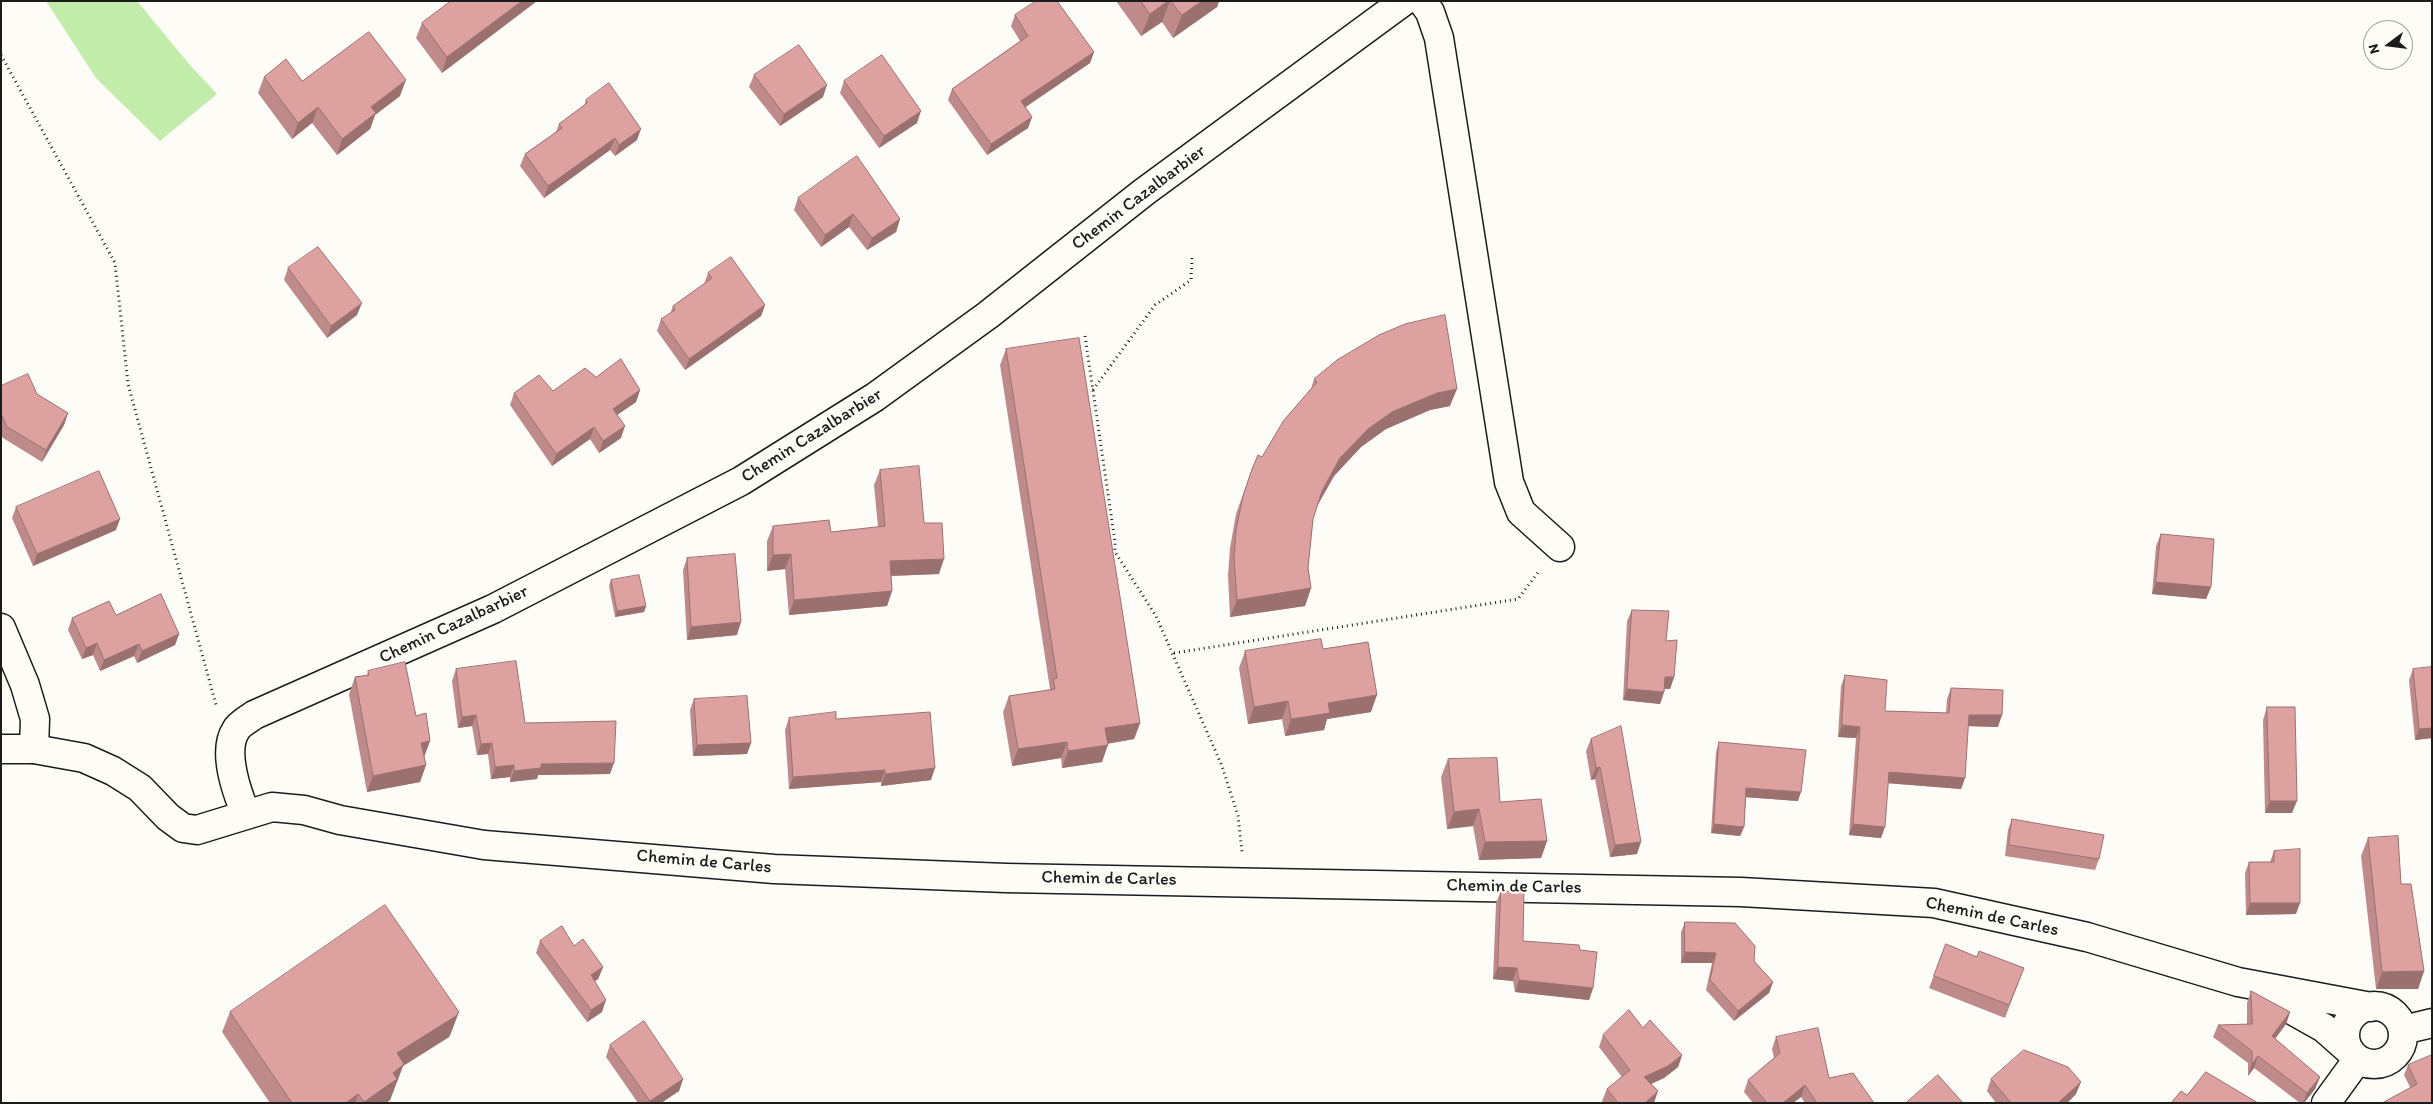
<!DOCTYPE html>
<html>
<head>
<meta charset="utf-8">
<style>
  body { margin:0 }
  #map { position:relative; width:2433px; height:1104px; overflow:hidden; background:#fdfcf7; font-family:Itim,sans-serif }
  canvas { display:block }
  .frame { position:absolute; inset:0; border:2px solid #1c1c1c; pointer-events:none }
  .north { position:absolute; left:2363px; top:20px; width:50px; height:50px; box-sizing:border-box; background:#fdfcf7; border:1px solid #a3a29f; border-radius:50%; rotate:255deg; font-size:14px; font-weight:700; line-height:20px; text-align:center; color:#1c1c1c }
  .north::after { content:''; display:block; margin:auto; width:18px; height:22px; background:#1c1c1c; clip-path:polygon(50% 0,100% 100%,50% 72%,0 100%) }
</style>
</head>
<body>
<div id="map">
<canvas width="2433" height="1104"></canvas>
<div class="frame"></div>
<div class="north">N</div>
</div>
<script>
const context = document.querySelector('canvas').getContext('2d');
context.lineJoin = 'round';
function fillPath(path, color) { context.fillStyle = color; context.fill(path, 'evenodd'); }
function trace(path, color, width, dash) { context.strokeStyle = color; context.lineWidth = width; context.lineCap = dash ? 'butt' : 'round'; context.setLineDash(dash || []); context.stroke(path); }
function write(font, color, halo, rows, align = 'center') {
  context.font = font + ' Itim,sans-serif'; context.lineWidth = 4.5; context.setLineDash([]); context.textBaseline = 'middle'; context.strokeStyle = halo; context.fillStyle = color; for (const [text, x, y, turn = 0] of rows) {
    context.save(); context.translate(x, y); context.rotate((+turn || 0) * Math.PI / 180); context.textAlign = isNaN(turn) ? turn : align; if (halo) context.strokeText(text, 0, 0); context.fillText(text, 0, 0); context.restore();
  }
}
fillPath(new Path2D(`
  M46,1H137L189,64L217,94L160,141L96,78Z`), '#c1eca9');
const street = new Path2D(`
  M1422,1L1430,12L1439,38L1509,482L1521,512L1560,547
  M1,628L25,685L35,719L34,749
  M246,814C237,793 222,751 236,730C239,724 249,719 254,715L493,609L741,481L875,397L988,315L1144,192L1404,1`);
const secondary = new Path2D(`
  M1,749H34L84,758L113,771L140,788L168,817L183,828L197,830L272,807L304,810L340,820L484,845L774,869L1006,878L1741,892L1934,903L2087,937L2238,982L2371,1007
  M2269,997L2324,1028L2350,1051
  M2345 1035a29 29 0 1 1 58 0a29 29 0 1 1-58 0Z
  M2403,1030L2432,1023
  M2326,1103L2358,1059`);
trace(street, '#1c1c1c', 31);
trace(secondary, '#1c1c1c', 31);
trace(new Path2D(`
  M1,55L115,263L128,384L216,705
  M1085,336L1115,542V552L1156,616L1222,766L1238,816L1242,852
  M1093,390L1155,305L1191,280L1192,257
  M1174,653L1518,599L1540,570`), '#1c1c1c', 3, [1, 4]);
trace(street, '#fdfcf7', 28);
trace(secondary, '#fdfcf7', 28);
fillPath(new Path2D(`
  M451,1H537L442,73L416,38L422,23Z
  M1116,1H1219L1217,7L1173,38L1162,22L1141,36Z
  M1015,15L1094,52L1090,63L1025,107L1032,117L1028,128L987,155L948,100L952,89L1020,41L1011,26Z
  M754,75L823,97L780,126L749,87Z
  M264,77L302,81L400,96L375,115L370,129L337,155L312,123L292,139L258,93Z
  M844,81L917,123L879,148L840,93Z
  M586,100L637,140L615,156L610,150L544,198L520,166L525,154L556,132L559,124L584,106Z
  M798,198L900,219L896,232L867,250L849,227L821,247L794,210Z
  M288,268L357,315L327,338L284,280Z
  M708,273L765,305L761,316L685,370L657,331L661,319L670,314L673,306L704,284Z
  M1006,349L1140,723L1134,739L1107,744L1102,762L1062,768L1061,758L1012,766L1003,712L1009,696L1049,690L1050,689L1000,365Z
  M596,377L640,390L636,402L617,415L621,438L599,453L590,439L552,466L510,405L514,393L553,391Z
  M1314,379L1450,406L1430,410L1386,429L1361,447L1334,476L1317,506L1313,519L1308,568L1311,588L1305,606L1230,617L1228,575L1230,548L1236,514L1246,486L1252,469L1262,457L1311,389Z
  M1,386L68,413L64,425L42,462L3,438L1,435Z
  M880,470L924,523L939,574L891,576L892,591L887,606L789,615L785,569L767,571V541L773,526L831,532L878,527L874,485Z
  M16,507L116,530L33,566L12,518Z
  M2161,534L2211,587L2206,599L2152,594L2156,546Z
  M687,558L737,635L687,640L683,570Z
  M611,580L646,606L644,612L615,617L609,586Z
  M1632,610L1666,641L1674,677L1670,689H1664V692L1660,704L1623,700L1627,621Z
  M116,615L179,634L175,645L137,663L134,656L100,671L93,655L82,659L68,630L72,618Z
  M1323,649L1371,712L1327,719L1324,730L1285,736L1282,719L1248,724L1239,668L1245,651Z
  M456,669L525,723L610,774L538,775L537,779L510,782V777L491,779L488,754L477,755L472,726L458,728L452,681Z
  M2413,669L2432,738L2415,740L2409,680Z
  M368,671L416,716L430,741L424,757L426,765L420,782L367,792L349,694L355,677L367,675Z
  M1845,675L1885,711L1946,713L1947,699L1951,688L1998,727L1968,726L1965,778L1961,789L1888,783L1881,838L1849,835L1856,738L1838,737L1841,686Z
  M694,699L751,743L747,754L693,756L690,710Z
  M2267,707L2292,813H2265L2263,720Z
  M789,718L836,719L931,780L881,786V782L789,789L785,730Z
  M1591,739L1637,854L1610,857L1595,779L1591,780L1586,751Z
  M1719,742L1798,801L1746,797L1744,827L1740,836L1711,833L1716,752Z
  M1448,759L1547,841L1541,858L1479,860L1473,826L1447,829L1441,777Z
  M2012,819L2099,859L2095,870L2005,856L2008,830Z
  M2368,838L2401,884L2424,971L2418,989H2376L2361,856Z
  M2274,851L2296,914L2246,915L2245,873L2249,862H2270Z
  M1501,891L1523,941L1580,950L1593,988L1589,1000L1515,992L1513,981L1493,979L1496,903Z
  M1685,922L1754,961L1773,982L1769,993L1734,1021L1706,990L1712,963H1681V932Z
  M540,941L603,967L598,979L595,981L602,1012L587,1022L536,953Z
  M1946,944L1977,957L2024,968L2005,1018L1929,988Z
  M2251,991L2290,1012L2286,1024L2275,1039L2320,1077L2315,1089L2304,1103H2300L2254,1068L2248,1076V1063L2213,1037L2218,1025H2247V1003Z
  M230,1012L451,1033L449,1037L403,1066L390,1100L386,1103H270L222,1032Z
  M1643,1028L1682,1055L1678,1067L1664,1078L1651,1084L1654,1103H1603L1602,1101L1607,1089L1622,1077L1599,1047L1603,1035Z
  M1776,1037L1829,1078L1874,1103H1805L1801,1097L1793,1103H1753L1744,1092L1748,1080L1774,1058L1772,1049Z
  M610,1045L683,1079L679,1091L661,1103H638L606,1057Z
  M2408,1065L2432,1103L2410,1087L2404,1075Z
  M1991,1079L2076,1094L2067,1103H1996L1987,1091Z`), '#be8b8a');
fillPath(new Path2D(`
  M522,1H537L442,73L447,57Z
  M1168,1H1170L1162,22L1141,36L1150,14Z
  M1202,1H1219L1217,7L1173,38L1182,15Z
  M1094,52L1090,63L1017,113L1021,101Z
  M406,80L400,96L375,115L370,129L337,155L342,139L371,107Z
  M827,85L823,97L780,126L784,114Z
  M318,107L312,123L292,139L298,123Z
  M921,111L917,123L879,148L884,136Z
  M1032,117L1028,128L987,155L991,144Z
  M641,129L637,140L615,156L619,145Z
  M615,138L610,150L544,198L548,186Z
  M853,214L849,227L821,247L825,235Z
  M900,219L896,232L867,250L872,238Z
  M362,303L357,315L327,338L331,326Z
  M765,305L761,316L685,370L689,359Z
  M1457,389L1450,406L1430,410L1386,429L1361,447L1334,476L1316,508L1322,491L1340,458L1368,429L1392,412L1437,393Z
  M640,390L636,402L608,421L613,409Z
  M68,413L64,425L42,462L46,450Z
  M625,426L621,438L599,453L603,441Z
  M594,427L590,439L552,466L556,454Z
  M120,519L116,530L33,566L37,554Z
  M791,554L785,569L767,571L773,555Z
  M944,559L939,574L885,576L890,561Z
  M2156,582L2211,587L2206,599L2152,594Z
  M1311,588L1305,606L1230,617L1237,600Z
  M892,591L887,606L789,615L794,600Z
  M646,606L644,612L615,617L617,611Z
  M741,622L737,635L687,640L691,627Z
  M179,634L175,645L137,663L142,651Z
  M97,643L93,655L82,659L86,648Z
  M139,644L134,656L100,671L104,660Z
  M1665,677H1674L1670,689L1660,688Z
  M1627,689L1664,692L1660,704L1623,700Z
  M1377,695L1371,712L1327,719L1324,730L1285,736L1291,719L1328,703Z
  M1288,701L1282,719L1248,724L1254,707Z
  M476,715L472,726L458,728L462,717Z
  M1969,715H2002L1998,727L1965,726Z
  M1140,723L1134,739L1099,745L1105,728Z
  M1842,725L1860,727L1856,738L1838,737Z
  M2432,728V738L2415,740L2419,729Z
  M430,741L424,757L421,743Z
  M1067,742L1061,758L1012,766L1018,749Z
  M492,743L488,754L477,755L481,744Z
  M751,743L747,754L693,756L697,745Z
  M1108,745L1102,762L1062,768L1068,751Z
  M614,763L610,774L538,775L537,779L510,782L514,771L541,764Z
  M426,765L420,782L367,792L373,776Z
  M514,765L510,777L491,779L495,767Z
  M1600,767L1595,779L1591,780L1596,768Z
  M935,768L931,780L881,786L885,774Z
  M885,770L881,782L789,789L793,777Z
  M1889,772L1965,778L1961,789L1885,783Z
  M1746,788L1801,792L1798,801L1743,797Z
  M2270,801H2297L2292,813H2265Z
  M1479,809L1473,826L1447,829L1454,812Z
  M1714,824L1744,827L1740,836L1711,833Z
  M1853,824L1885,827L1881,838L1849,835Z
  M1547,841L1541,858L1479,860L1485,842Z
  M1641,842L1637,854L1610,857L1615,845Z
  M2250,903H2300L2296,914L2246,915Z
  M1685,952L1716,953L1712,963H1681Z
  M603,967L598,979L587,987L591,975Z
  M1498,967L1517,968L1513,981L1493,979Z
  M2424,971L2418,989H2376L2382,972Z
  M1519,980L1593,988L1589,1000L1515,992Z
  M1773,982L1769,993L1734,1021L1738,1011Z
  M606,1000L602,1012L587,1022L591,1010Z
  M459,1012L451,1033L449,1037L403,1066L390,1100L386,1103H364L397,1053Z
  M2290,1012L2286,1024L2268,1048L2272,1036Z
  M1682,1055L1678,1067L1664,1078L1640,1089L1644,1077Z
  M2258,1056L2254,1068L2248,1076L2252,1064Z
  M2320,1077L2315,1089L2304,1103H2303L2307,1093Z
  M683,1079L679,1091L661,1103H649L650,1101Z
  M2081,1082L2076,1094L2067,1103H2058Z
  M1805,1085L1801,1097L1793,1103H1783Z
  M1658,1091L1654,1103H1645Z
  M358,1094L355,1103H346Z`), '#9b7170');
const building = new Path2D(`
  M451,1H522L447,57L422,23Z
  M1036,1H1057L1094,52L1021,101L1032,117L991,144L952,89L1028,36L1015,15Z
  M1141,1H1168L1150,14Z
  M1171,1H1202L1182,15Z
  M369,32L406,80L371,107L376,113L342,139L318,107L298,123L264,77L286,59L302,81Z
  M799,45L827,85L784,114L754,75Z
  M882,55L921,111L884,136L844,81Z
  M609,83L641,129L619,145L615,138L548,186L525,154L562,128L559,124L587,103L586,100Z
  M857,156L900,219L872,238L853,214L825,235L798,198Z
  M318,247L362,303L331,326L288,268Z
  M731,257L765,305L689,359L661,319L675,310L673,306L712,278L708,273Z
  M1445,315L1457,389L1437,393L1392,412L1368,429L1340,458L1322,491L1313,519L1308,568L1311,588L1237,600L1234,558L1236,530L1243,496L1252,469L1258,455L1262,457L1284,420L1317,382L1314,379L1337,360L1379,335L1405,324Z
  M1079,338L1140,723L1105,728L1108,745L1068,751L1067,742L1018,749L1009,696L1055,689L1053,679L1057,678L1006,349Z
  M621,359L640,390L613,409L625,426L603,441L594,427L556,454L514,393L539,375L553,391L585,368L596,377Z
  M28,374L37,394L68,413L46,450L7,427L1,414V386Z
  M919,466L924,523H942L944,559L890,561L892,591L794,600L791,554L773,555V526L829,520L831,532L885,526L880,470Z
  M99,471L120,519L37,554L16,507Z
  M2161,534L2214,539L2211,587L2156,582Z
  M735,554L741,622L691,627L687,558Z
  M639,575L646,606L617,611L611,580Z
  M161,594L179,634L142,651L139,644L104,660L97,643L86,648L72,618L109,601L116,615Z
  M1632,610L1669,611L1666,641L1677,640L1674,677H1665L1664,692L1627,689Z
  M1321,639L1323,649L1368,642L1377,695L1328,703L1330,713L1291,719L1288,701L1254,707L1245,651Z
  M516,661L525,723L616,721L614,763L541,764V768L514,771V765L495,767L492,743L481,744L476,715L462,717L456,669Z
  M405,662L416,716L426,713L430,741L421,743L426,765L373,776L355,677L369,675L368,671Z
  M2432,667V728L2419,729L2413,669Z
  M1845,675L1887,680L1885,711L1949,713L1951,688L2003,690L2002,715H1969L1965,778L1889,772L1885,827L1853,824L1860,727L1842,725Z
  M747,696L751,743L697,745L694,699Z
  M2267,707H2295L2297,801H2270Z
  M836,712V719L930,712L935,768L885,774V770L793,777L789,718Z
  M1621,726L1641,842L1615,845L1600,767L1596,768L1591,739Z
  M1719,742L1806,750L1801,792L1746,788L1744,827L1714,824Z
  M1497,758L1500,802L1541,799L1547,841L1485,842L1479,809L1454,812L1448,759Z
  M2012,819L2104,835L2099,859L2009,845Z
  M2398,836L2401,884H2411L2424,971L2382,972L2368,838Z
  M2300,849V903H2250L2249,862H2274V851Z
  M1501,891H1524L1523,941L1579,945L1580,950L1597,952L1593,988L1519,980L1517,968L1498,967Z
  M385,905L459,1012L456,1016L397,1053L404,1064L393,1073L397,1079L364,1102L358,1094L346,1103H292L230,1012Z
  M1685,922L1735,923L1755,946L1754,961L1773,982L1738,1011L1710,980L1716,953L1685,952Z
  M562,926L574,946L583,939L603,967L591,975L606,1000L591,1010L540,941Z
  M1946,944L1977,957L1979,951L2024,968L2009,1005L1934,976Z
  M2251,991L2290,1012L2272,1036L2320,1077L2307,1093L2258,1056L2252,1064V1051L2218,1025L2252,1024Z
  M1629,1010L1643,1028L1650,1020L1682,1055L1668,1066L1644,1077L1658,1091L1645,1103H1618L1607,1089L1630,1070L1603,1035Z
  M644,1021L683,1079L650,1101L610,1045Z
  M1818,1028L1829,1078L1853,1073L1874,1103H1817L1805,1085L1783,1103H1767L1748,1080L1780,1053L1776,1037Z
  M2024,1050L2068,1067L2081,1082L2058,1103H2011L1991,1079Z
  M2432,1055V1103H2382L2417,1084L2408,1065Z
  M2206,1072L2258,1103H2171L2181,1091L2187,1095Z
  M1938,1075L1963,1103H1906Z`);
fillPath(building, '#dda2a0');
trace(building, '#9b7170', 1);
write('18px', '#1c1c1c', '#fdfcf7', [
  ["Chemin Cazalbarbier",1139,198,-37],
  ["Chemin Cazalbarbier",812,436,-32],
  ["Chemin Cazalbarbier",454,625,-25],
  ["Chemin de Carles",704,862,5],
  ["Chemin de Carles",1109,879,1],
  ["Chemin de Carles",1514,887,1],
  ["Chemin de Carles",1992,917,12]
]);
</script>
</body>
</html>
